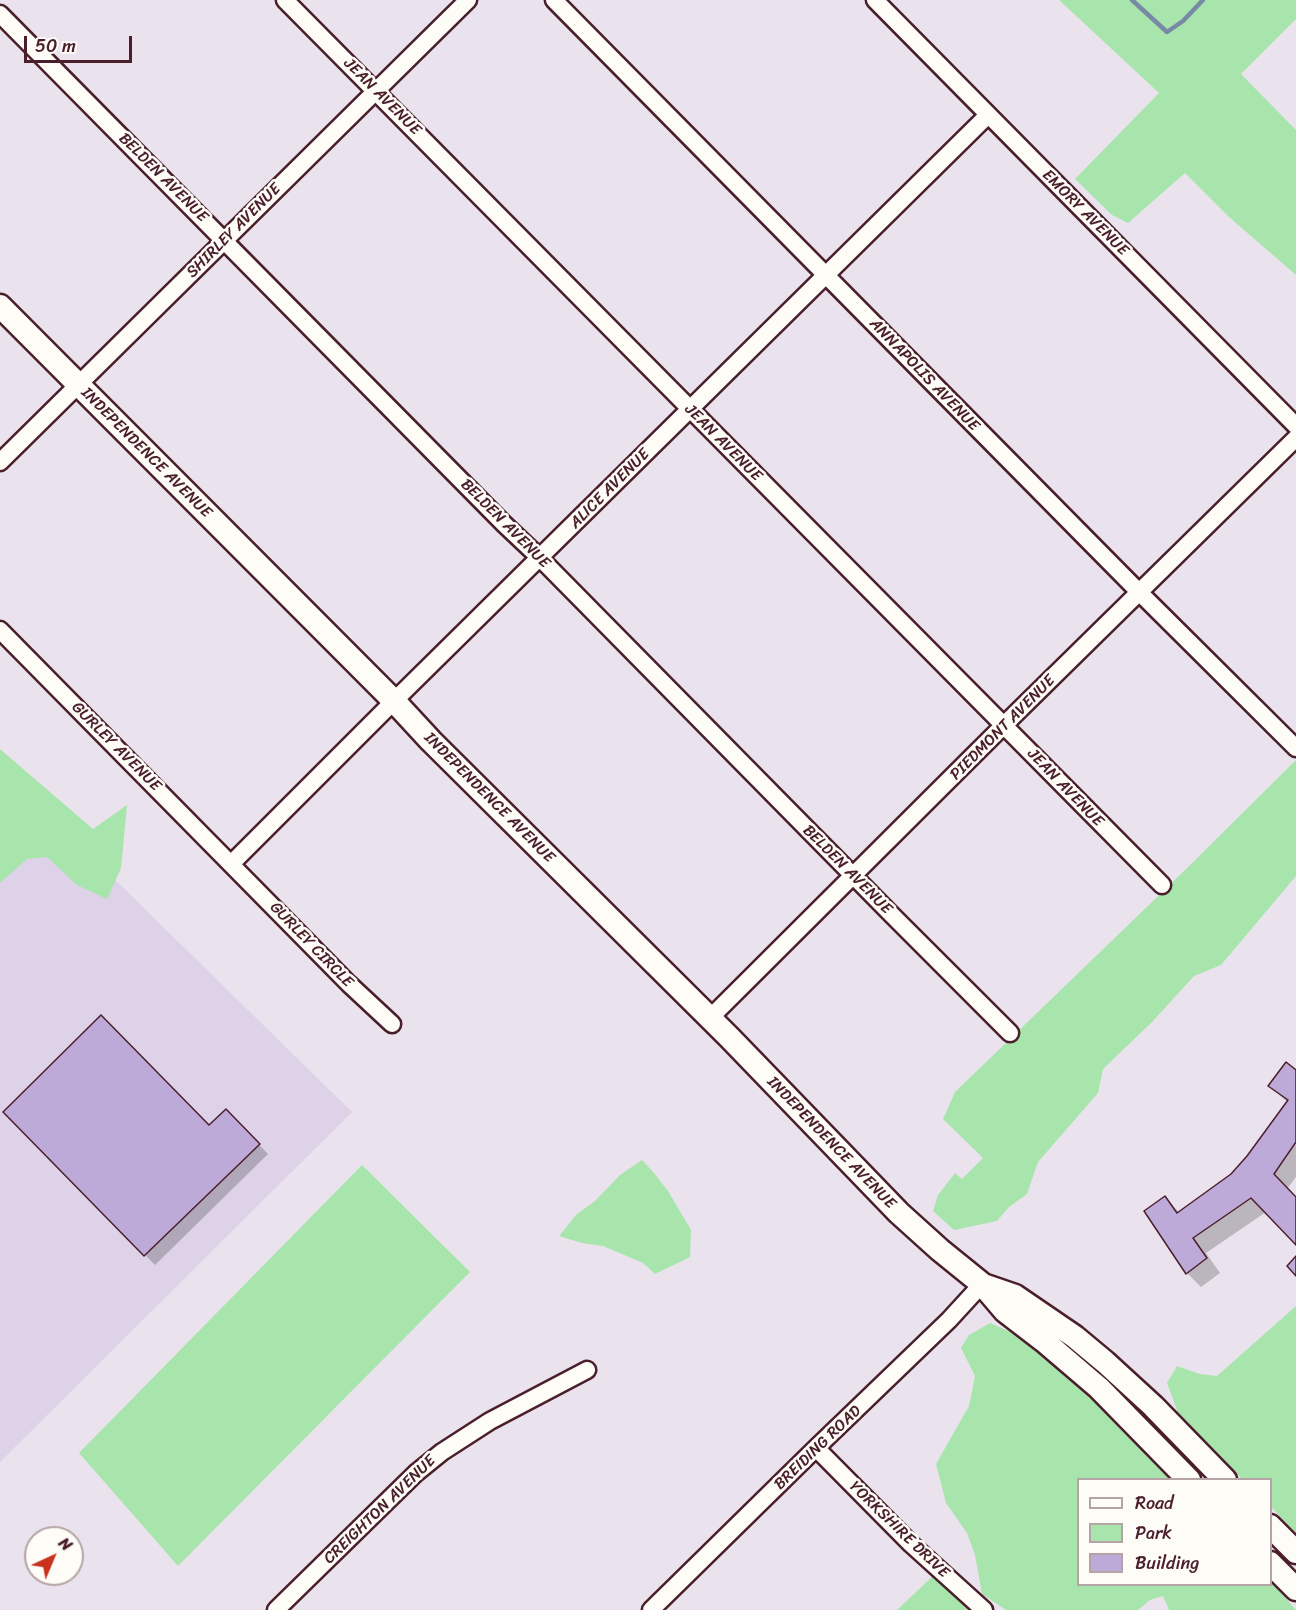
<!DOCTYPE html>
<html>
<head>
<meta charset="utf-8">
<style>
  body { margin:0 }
  #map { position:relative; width:1296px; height:1610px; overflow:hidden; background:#eae3ee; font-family:Sriracha,sans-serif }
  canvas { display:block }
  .legend { position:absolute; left:1077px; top:1478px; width:195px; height:108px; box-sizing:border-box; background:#fdfcf7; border:2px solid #b5a4a5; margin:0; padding:8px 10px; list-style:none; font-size:18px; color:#4a1f2b }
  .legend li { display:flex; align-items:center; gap:12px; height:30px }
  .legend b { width:30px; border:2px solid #b5a4a5 }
  .north { position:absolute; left:24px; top:1526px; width:60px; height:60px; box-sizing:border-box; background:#fdfcf7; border:2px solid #b5a4a5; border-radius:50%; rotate:44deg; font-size:16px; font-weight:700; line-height:24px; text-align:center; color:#4a1f2b }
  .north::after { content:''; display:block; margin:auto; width:21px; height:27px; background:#c8321e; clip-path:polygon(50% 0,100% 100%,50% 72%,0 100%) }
  .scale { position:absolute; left:24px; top:36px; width:108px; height:27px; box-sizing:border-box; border:3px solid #4a1f2b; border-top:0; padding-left:8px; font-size:18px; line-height:21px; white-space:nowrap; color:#4a1f2b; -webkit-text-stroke:4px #fdfcf7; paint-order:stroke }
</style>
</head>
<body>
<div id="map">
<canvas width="1296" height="1610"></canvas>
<ul class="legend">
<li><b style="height:8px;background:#fdfcf7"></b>Road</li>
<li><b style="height:16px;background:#a8e5ac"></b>Park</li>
<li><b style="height:16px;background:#beaad9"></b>Building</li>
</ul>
<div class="north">N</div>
<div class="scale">50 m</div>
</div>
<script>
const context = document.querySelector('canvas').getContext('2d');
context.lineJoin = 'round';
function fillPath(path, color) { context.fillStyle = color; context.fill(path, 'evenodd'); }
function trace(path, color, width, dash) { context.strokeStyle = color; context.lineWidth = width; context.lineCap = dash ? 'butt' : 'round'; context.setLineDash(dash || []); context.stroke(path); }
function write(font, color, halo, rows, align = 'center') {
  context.font = font + ' Sriracha,sans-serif'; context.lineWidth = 5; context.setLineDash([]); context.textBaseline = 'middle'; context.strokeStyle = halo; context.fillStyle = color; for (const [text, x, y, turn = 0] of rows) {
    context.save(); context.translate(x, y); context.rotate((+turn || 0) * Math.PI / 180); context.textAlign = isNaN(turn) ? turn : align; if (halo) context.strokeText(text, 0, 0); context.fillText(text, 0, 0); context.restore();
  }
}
fillPath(new Path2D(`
  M0,767L352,1112L0,1462Z`), '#ddd2e8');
fillPath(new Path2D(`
  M1059,0H1296V19L1241,74L1296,130V275L1229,217L1185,173L1128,223L1112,215L1075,179L1159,93Z
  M0,749L93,829L127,805L121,868L107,899L77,885L47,857L27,859L0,883Z
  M1296,760V876L1221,965L1194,976L1153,1021L1103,1069L1098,1093L1038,1162L1027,1194L1009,1207L997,1221L954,1230L933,1211L938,1195L955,1173L962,1179L983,1158L943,1119L955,1092L1181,874Z
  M642,1160L654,1173L668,1191L691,1230L690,1257L655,1274L643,1263L603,1246L582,1243L559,1236L577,1214L595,1201L620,1175Z
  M362,1165L470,1272L178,1566L79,1453Z
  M1296,1306V1533L1271,1507L1270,1480L1242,1479L1178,1413L1167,1383L1177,1366L1200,1374L1217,1376Z
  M990,1323L1018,1335L1068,1369L1174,1479L1078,1480V1584H1270L1271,1582L1296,1610H1169L1163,1596L1150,1600L1138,1610H1006L982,1594L975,1555L967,1533L946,1503L936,1464L969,1406L975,1376L961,1348L969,1335Z
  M935,1574L972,1610H897Z`), '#a8e5ac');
fillPath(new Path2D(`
  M1296,1072V1177L1287,1189L1296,1198V1243L1266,1212L1206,1253L1220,1273L1201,1287L1187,1273L1146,1211L1165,1198L1180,1213L1232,1176L1288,1103L1270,1086Z
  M226,1111L268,1154L155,1265L5,1112L209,1127Z`), '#0003');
trace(new Path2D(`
  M1132,0L1167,32L1183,21L1203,0`), '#7789a4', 4.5);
const building = new Path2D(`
  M101,1015L209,1125L226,1109L260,1144L144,1256L3,1112Z
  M1286,1062L1296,1070V1142L1274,1174L1296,1197V1245L1251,1198L1193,1238L1207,1258L1186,1274L1144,1211L1165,1196L1177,1213L1231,1174L1247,1156L1288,1100L1268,1086Z
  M1296,1256V1276L1287,1266Z`);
fillPath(building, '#beaad9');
trace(building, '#4a1f2b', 1.5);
const street = new Path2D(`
  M285,0L1162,885
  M554,0L1140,593L1296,748
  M875,0L1296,426
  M0,14L504,524L540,558L892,915L1010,1033
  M0,462L468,0
  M0,630L349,984L392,1024
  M231,864L394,701L988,115
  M710,1018L1004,725L1296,438
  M816,1448L911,1544L984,1610
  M276,1610L416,1473L442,1452L490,1421L587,1370
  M651,1610L816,1448L949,1320L982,1284`);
const secondary = new Path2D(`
  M0,306L394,701L431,741L729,1037L899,1213L940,1250L982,1284L1005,1311L1044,1341L1099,1388L1189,1480
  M983,1285L1015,1296L1075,1337L1105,1362L1153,1406L1225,1480
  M1270,1526L1296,1552
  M1270,1563L1296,1589`);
trace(street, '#4a1f2b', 21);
trace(secondary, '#4a1f2b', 27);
trace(street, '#fdfcf7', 16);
trace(secondary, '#fdfcf7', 22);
write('16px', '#4a1f2b', '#fdfcf7', [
  ["JEAN AVENUE",382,97,45],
  ["BELDEN AVENUE",163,178,45],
  ["EMORY AVENUE",1085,213,45],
  ["SHIRLEY AVENUE",234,231,-45],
  ["ANNAPOLIS AVENUE",924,375,46],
  ["JEAN AVENUE",723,443,45],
  ["INDEPENDENCE AVENUE",146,453,45],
  ["ALICE AVENUE",610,489,-45],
  ["BELDEN AVENUE",505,524,45],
  ["PIEDMONT AVENUE",1003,728,-45],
  ["GURLEY AVENUE",116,747,45],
  ["JEAN AVENUE",1065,788,46],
  ["INDEPENDENCE AVENUE",489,798,45],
  ["BELDEN AVENUE",847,870,45],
  ["GURLEY CIRCLE",311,945,46],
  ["INDEPENDENCE AVENUE",831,1143,46],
  ["BREIDING ROAD",818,1448,-44],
  ["CREIGHTON AVENUE",380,1510,-44],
  ["YORKSHIRE DRIVE",899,1530,44]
]);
</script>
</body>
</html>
